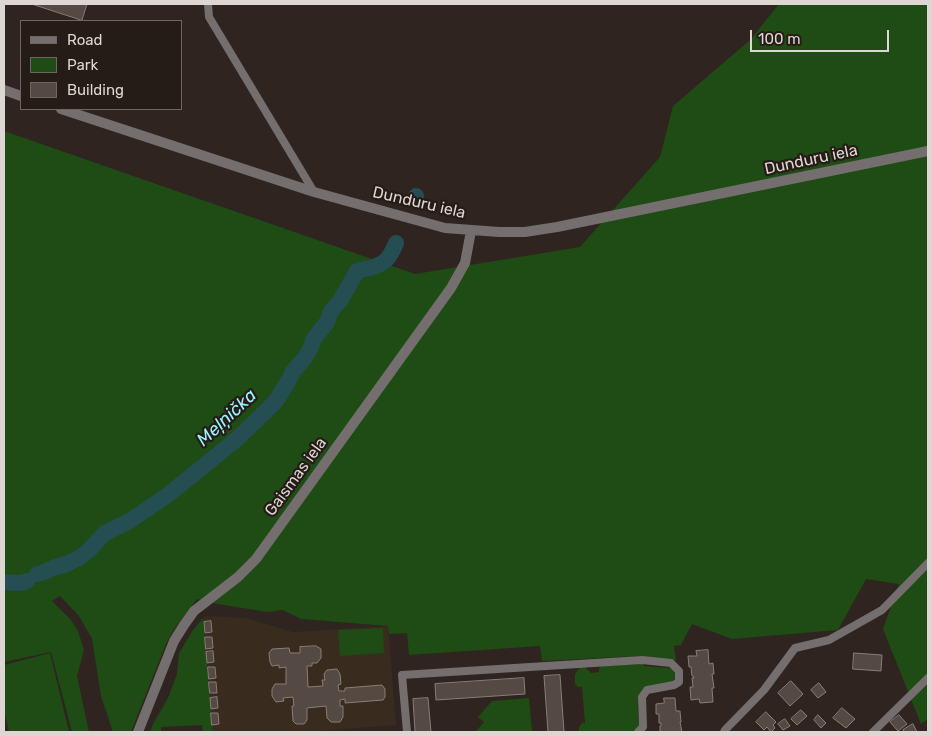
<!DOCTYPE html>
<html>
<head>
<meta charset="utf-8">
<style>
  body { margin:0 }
  #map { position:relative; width:932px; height:736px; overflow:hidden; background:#2f2420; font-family:Rubik,sans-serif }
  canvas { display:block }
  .frame { position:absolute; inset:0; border:5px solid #ddd6d3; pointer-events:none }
  .legend { position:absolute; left:20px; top:20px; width:162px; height:90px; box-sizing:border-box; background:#251b17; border:1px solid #6f6662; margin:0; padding:6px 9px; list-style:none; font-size:15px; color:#ddd6d3 }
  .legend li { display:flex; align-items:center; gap:10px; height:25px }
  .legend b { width:25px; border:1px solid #6f6662 }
  .scale { position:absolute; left:750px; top:30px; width:139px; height:22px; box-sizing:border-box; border:2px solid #ddd6d3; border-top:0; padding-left:6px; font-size:15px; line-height:18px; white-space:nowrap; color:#ddd6d3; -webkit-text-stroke:4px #251b17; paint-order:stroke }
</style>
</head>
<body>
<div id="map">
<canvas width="932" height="736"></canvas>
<div class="frame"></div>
<ul class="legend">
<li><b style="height:6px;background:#746e6e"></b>Road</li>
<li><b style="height:14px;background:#1f4b15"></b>Park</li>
<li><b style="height:14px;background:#554944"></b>Building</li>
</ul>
<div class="scale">100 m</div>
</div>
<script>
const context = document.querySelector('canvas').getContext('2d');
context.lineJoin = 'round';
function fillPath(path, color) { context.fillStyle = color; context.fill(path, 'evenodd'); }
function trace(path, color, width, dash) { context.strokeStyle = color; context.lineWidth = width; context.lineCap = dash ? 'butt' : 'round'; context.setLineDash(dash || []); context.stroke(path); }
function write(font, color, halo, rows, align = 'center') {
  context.font = font + ' Rubik,sans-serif'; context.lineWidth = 4.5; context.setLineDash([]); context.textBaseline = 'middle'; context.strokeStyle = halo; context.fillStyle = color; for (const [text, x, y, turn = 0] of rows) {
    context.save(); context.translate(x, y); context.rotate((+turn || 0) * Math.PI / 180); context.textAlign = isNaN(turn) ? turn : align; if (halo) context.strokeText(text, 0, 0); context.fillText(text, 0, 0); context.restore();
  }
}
fillPath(new Path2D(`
  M205,616L246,618L293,632L388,626L396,725L302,732H213L203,618Z`), '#3a2b1f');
fillPath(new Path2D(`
  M779,4H928V719L921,724L883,629L899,584L866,579L838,630L732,639L692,624L681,645L674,646L676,660L638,656L542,661L540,646L409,655L407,633L389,634L388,626L301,619L283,610L267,612L206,602L197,599L174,629L166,644L131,732H113L101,696L92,639L79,616L60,596L52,601L71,620L78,631L84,650L77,676L89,732H72L51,652L4,662V131L415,274L580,247L660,157L673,106L750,40Z
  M203,618L213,732H203L202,725L161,727V732H150L153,724L168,698L177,674L179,653L193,630Z
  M383,628L384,653L340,656L338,630Z
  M50,653L69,732H9L4,710V665Z
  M643,664L644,666L670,668L674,670L675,675V682C634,686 637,688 639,727L635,731L624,732H579V727L582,723H585L582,687H578L575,684V674L580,667H585L591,673L599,672V668L602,666Z
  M529,698L532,732H475L484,722L478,717L492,701Z`), '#1f4b15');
trace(new Path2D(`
  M415,200L416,196
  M37,574L42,573L53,568L66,564L79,558L88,551L105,533L131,520L169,494L237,439L276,401L290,378L293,371L304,359L311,347L313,340L327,322L331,311L340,301L357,271C362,269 365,269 370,268C385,264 390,258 396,243
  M4,582C12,582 20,585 27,581`), '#254e52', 16);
const building = new Path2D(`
  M32,4H87L82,20Z
  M211,621L212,632L205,633L204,622Z
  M205,637H212L213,648L206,649Z
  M316,646L321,649V658L317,663H312V666H307L308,687L323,686L322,680H325L324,674L327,670L337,669L340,674L341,684L338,685L339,691H345V688L382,685L385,689V697L383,700L345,703V699L340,700V706H343V717L340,722H331L327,718L326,706L307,708V720L304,724H296L293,721L292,706H294L293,697L283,698L284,701L276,702L272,696V689L275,684H286V667L279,668V665L272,666L270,662L269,653L272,649L289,648L290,653H300V647Z
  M708,650L709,664L713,663L714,674H712L714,688H712L713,702L700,703L699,699L691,700L690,687H693L692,678H694L693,676H692L691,667H689L688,656H697L696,651Z
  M213,651L214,662L207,663L206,652Z
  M854,653L882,655L881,671L853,669Z
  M208,667H215L216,678L209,679Z
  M560,675L564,732H548L544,676Z
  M524,678L525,694L436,700L435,684Z
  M791,681L803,694L790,706L778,693Z
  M209,682H216L217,693H210Z
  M819,683L826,692L818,698L811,690Z
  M217,697L218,708L211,709L210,698Z
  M428,698L431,732H415L413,699Z
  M664,698H675L676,711H680L681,722H680L682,732H660V726H661V723H659V714H656V704L664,703Z
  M842,708L855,719L846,728L833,718Z
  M801,710L807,716L797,725L791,719Z
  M766,712L776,722L773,725L775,728L771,732L767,727L764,730L756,722Z
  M211,713H218L219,724L212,725Z
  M818,715L826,723L821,728L814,720Z
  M899,715L907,724L898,731L890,722Z
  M785,719L790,726L783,730L778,724Z
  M913,724L917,732H905L903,730Z`);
fillPath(building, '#554944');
trace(building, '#8a7d77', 1);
trace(new Path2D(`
  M208,4L209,17L314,192
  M407,732L402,675L642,660L671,663L679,671V682L674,685L647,690L642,697L643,727L638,732
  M724,732L725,730L764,690L795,648L829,640L882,610L928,563
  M873,732L928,678`), '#746e6e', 8);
trace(new Path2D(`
  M4,90L21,96
  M61,109L314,192L445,228L499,232H525L557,227L928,151
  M138,732L174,641L184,625L194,611L238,577L256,559L451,288L465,263L471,231`), '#746e6e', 10);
write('16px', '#ddd6d3', '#251b17', [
  ["Dunduru iela",811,160,-12],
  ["Dunduru iela",419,203,13],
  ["Gaismas iela",296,477,-54]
]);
write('italic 18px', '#9af4fe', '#251b17', [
  ["Meļņička",227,418,-43]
]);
</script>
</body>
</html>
